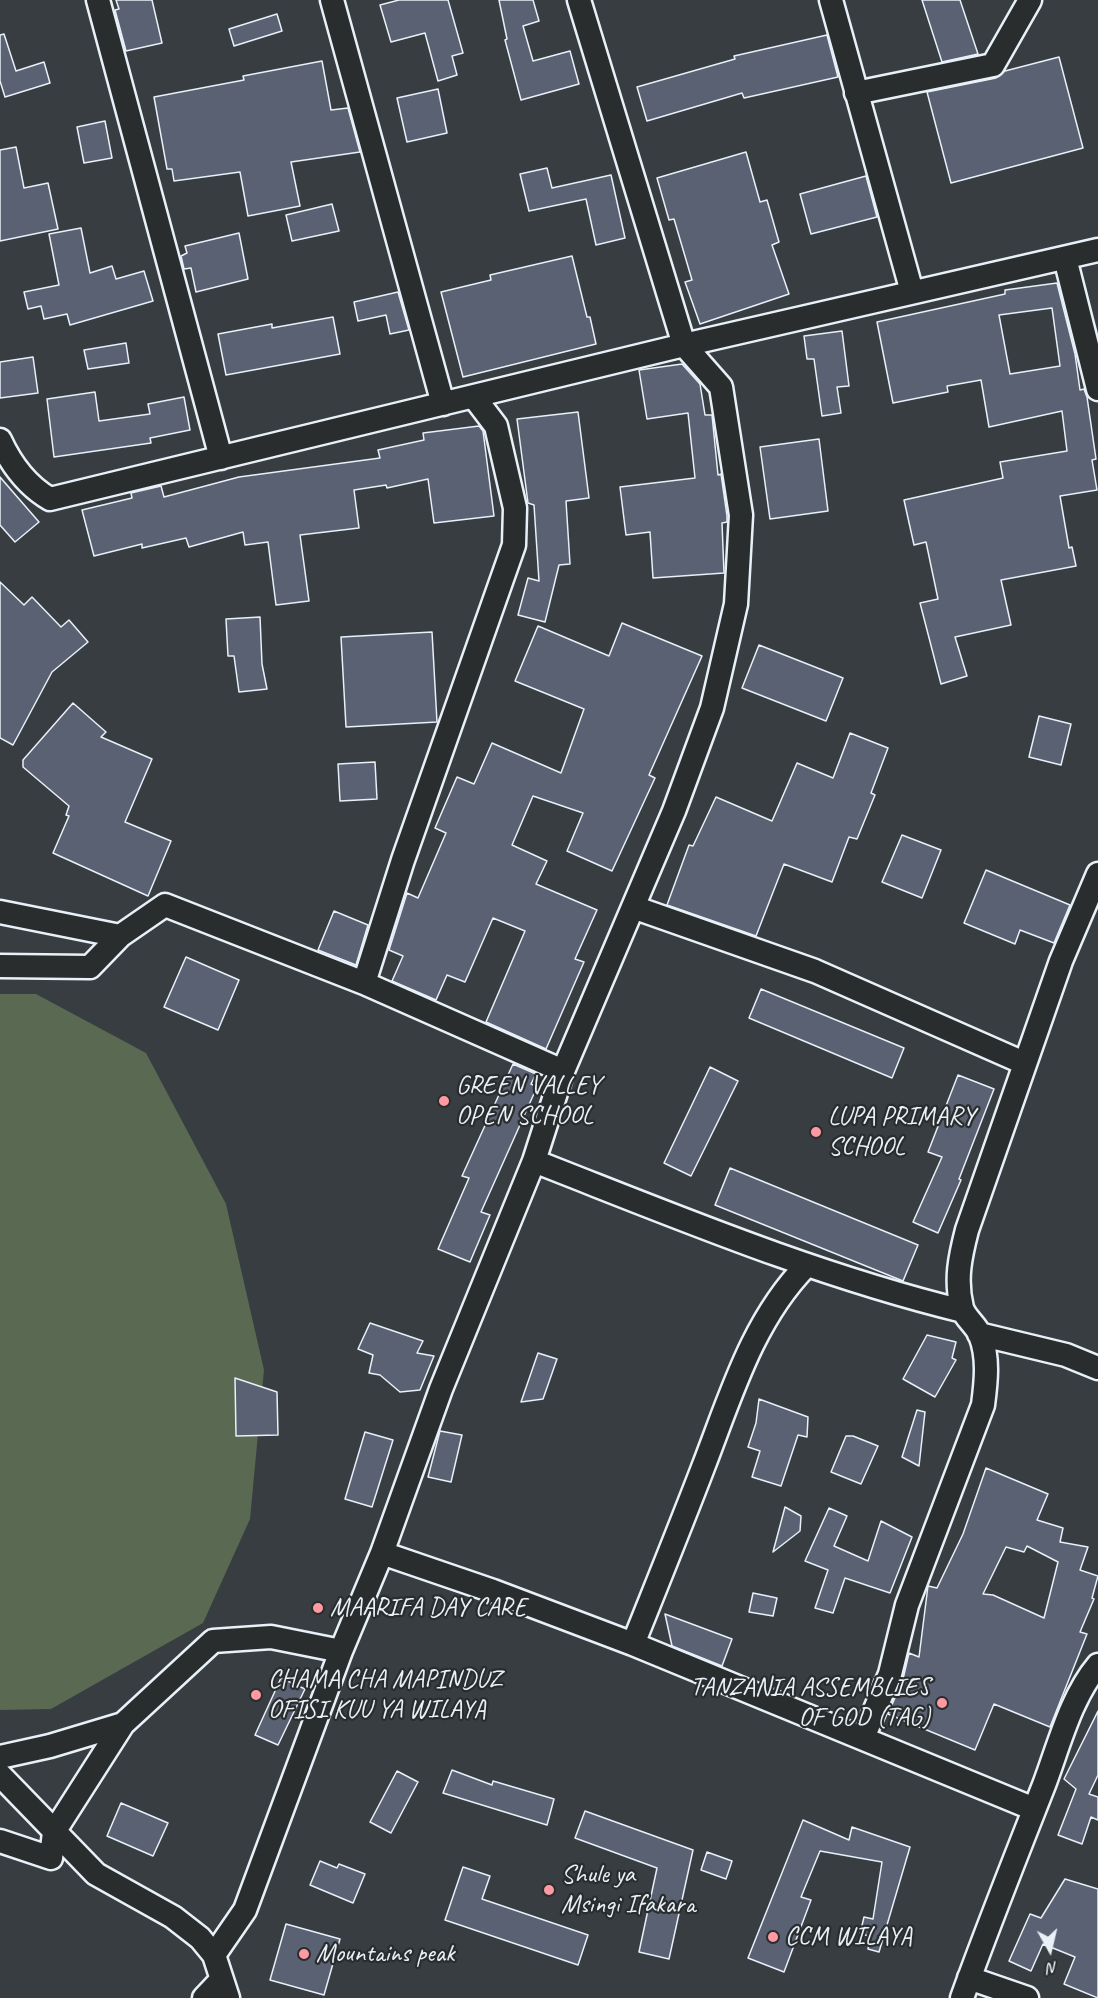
<!DOCTYPE html>
<html>
<head>
<meta charset="utf-8">
<style>
  body { margin:0 }
  #map { position:relative; width:1098px; height:1998px; overflow:hidden; background:#383d42; font-family:Caveat,sans-serif }
  canvas { display:block }
  .north { position:absolute; left:1020px; top:1920px; width:60px; height:60px; -webkit-text-stroke:4px #2a2d2e; paint-order:stroke; rotate:172deg; font-size:16px; font-weight:700; line-height:24px; text-align:center; color:#e8f1f8 }
  .north::after { content:''; display:block; margin:auto; width:21px; height:27px; background:#e8f1f8; clip-path:polygon(50% 0,100% 100%,50% 72%,0 100%) }
</style>
</head>
<body>
<div id="map">
<canvas width="1098" height="1998"></canvas>
<div class="north">N</div>
</div>
<script>
const context = document.querySelector('canvas').getContext('2d');
context.lineJoin = 'round';
function fillPath(path, color) { context.fillStyle = color; context.fill(path, 'evenodd'); }
function trace(path, color, width, dash) { context.strokeStyle = color; context.lineWidth = width; context.lineCap = dash ? 'butt' : 'round'; context.setLineDash(dash || []); context.stroke(path); }
function write(font, color, halo, rows, align = 'center') {
  context.font = font + ' Caveat,sans-serif'; context.lineWidth = 4.5; context.setLineDash([]); context.textBaseline = 'middle'; context.strokeStyle = halo; context.fillStyle = color; for (const [text, x, y, turn = 0] of rows) {
    context.save(); context.translate(x, y); context.rotate((+turn || 0) * Math.PI / 180); context.textAlign = isNaN(turn) ? turn : align; if (halo) context.strokeText(text, 0, 0); context.fillText(text, 0, 0); context.restore();
  }
}
fillPath(new Path2D(`
  M0,994H36L146,1053L226,1204L264,1370L250,1519L203,1623L51,1709L0,1710Z`), '#596952');
const building = new Path2D(`
  M116,0H152L162,43L126,51L115,10L119,9Z
  M399,0H448L463,53L452,56L457,75L438,81L425,33L391,42L380,5Z
  M499,0H533L539,21L523,26L533,61L570,51L579,84L521,100L505,40L507,39Z
  M922,0H960L978,54L942,62Z
  M277,14L282,31L234,46L229,29Z
  M4,34L16,71L44,62L50,83L5,97L0,81V35Z
  M827,35L838,77L744,98L742,93L647,121L637,87L735,59L734,56Z
  M1059,57L1083,148L951,183L927,92L996,78L1005,71Z
  M322,61L331,110L348,108L360,152L291,162L300,206L248,216L240,172L174,181L172,169H167L154,97L244,80L243,76Z
  M438,89L447,133L407,142L397,98Z
  M105,121L112,158L84,163L77,127Z
  M16,147L24,188L48,183L58,229L0,241V150Z
  M746,152L760,202L767,200L779,242L772,245L789,294L700,324L685,282L692,280L674,219L669,220L657,178Z
  M547,168L552,188L611,175L625,238L596,245L586,199L529,211L520,174Z
  M866,176L877,217L811,234L800,194Z
  M332,204L339,231L292,241L286,215Z
  M81,228L90,273L112,266L116,279L144,271L153,301L70,325L67,314L44,319L41,306L28,309L24,292L59,285L49,234Z
  M239,233L248,279L196,292L191,268L184,269L181,256L187,253L185,246Z
  M572,256L587,317H590L596,344L463,377L441,292L491,280L490,275Z
  M1057,283L1075,354L1080,390L1084,389L1087,397L1096,459L1092,460L1097,490L1060,496L1069,548L1072,547L1076,566L1001,580L1011,625L955,637L967,676L941,684L920,603L938,599L926,542L914,545L904,500L1003,478L1000,462L1067,451L1062,411L989,427L981,380L947,386L948,392L893,403L877,322L1005,294V290ZM1052,308L1060,366L1010,374L999,315Z
  M398,292L409,330L390,334L386,315L358,321L354,302Z
  M333,317L340,354L226,375L218,334L272,324V328Z
  M842,331L849,386L837,387L841,413L822,416L814,359H807L804,336Z
  M126,343L129,363L88,369L84,350Z
  M33,357L38,393L0,398V362Z
  M682,364L700,384L705,415H712L718,475L721,474L727,516V522L722,523L724,573L653,578L650,532L626,535L620,487L695,478L688,413L647,419L639,370Z
  M95,392L99,421L150,414L148,404L184,397L190,430L150,438L151,443L54,457L47,399Z
  M578,412L589,498L566,501L570,564L559,565L545,622L518,615L528,578L539,581L534,505L528,503L517,419Z
  M479,426L483,431L494,516L434,523L428,479L387,488L386,485L354,490L359,528L300,535L309,601L276,605L268,542L245,545L243,532L189,547L186,538L142,548V544L94,556L82,510L132,498L131,493L161,486L164,497L239,477L380,458L378,450L424,440L423,433Z
  M819,439L828,511L770,519L760,447Z
  M0,477L39,522L15,542L0,525Z
  M0,582L24,605L32,597L61,627L69,620L88,642L52,672L13,745L0,738Z
  M260,617L262,664L267,689L239,692L234,656H228L226,619Z
  M622,623L702,656L649,775L655,778L612,871L567,851L583,813L533,796L512,845L547,861L536,884L597,910L575,959L584,962L546,1049L486,1022L525,931L493,918L465,982L447,975L436,1000L392,981L403,956L389,950L407,893L418,898L446,833L435,828L457,777L474,784L492,743L561,773L584,709L515,681L538,626L609,656Z
  M432,632L437,722L346,727L341,637Z
  M759,645L843,678L826,721L742,688Z
  M73,703L106,732L101,737L152,759L125,822L171,841L148,896L53,853L69,816L66,815L69,806L23,767V760Z
  M1039,716L1071,724L1061,765L1029,757Z
  M850,733L888,748L871,793L875,795L857,839L849,837L832,882L784,864L756,936L667,905L689,845L693,846L716,797L772,821L797,763L833,778Z
  M375,762L377,799L340,801L338,764Z
  M902,835L941,850L922,898L882,882Z
  M986,870L1070,905L1054,943L1020,930L1015,944L964,923Z
  M334,911L368,925L356,965L318,950Z
  M186,957L239,980L218,1030L164,1007Z
  M761,989L904,1048L892,1078L749,1018Z
  M513,1064L536,1074L531,1084L537,1087L481,1212L490,1215L470,1262L438,1249L469,1178L462,1176Z
  M710,1067L738,1081L691,1176L664,1163Z
  M958,1075L994,1089L959,1179L961,1180L938,1233L913,1222L942,1157L928,1152Z
  M730,1168L918,1245L903,1281L715,1205Z
  M370,1323L423,1341L417,1353L434,1356L420,1390L400,1392L380,1375L369,1373L373,1355L358,1349Z
  M927,1335L956,1342L952,1358L956,1360L935,1397L903,1379Z
  M538,1353L557,1359L543,1399L521,1402Z
  M235,1378L277,1392L278,1435L236,1436Z
  M759,1399L808,1417L807,1437L798,1435L781,1486L752,1477L760,1451L748,1447L756,1423Z
  M917,1410L925,1412L919,1466L902,1457Z
  M440,1431L462,1435L451,1482L428,1477Z
  M365,1432L393,1440L372,1507L345,1499Z
  M846,1436H853L878,1446L861,1484L831,1472Z
  M986,1468L1048,1494L1037,1520L1063,1528L1060,1542L1088,1547L1080,1570L1098,1576L1092,1598L1094,1599L1080,1632L1087,1634L1050,1727L994,1704L975,1750L888,1714L903,1679L909,1653L919,1657L928,1586L937,1588L963,1534ZM1027,1546L1058,1562L1044,1618L993,1595L983,1594L1006,1547L1024,1552Z
  M785,1507L801,1516L800,1531L773,1552Z
  M829,1508L847,1516L834,1546L868,1561L881,1521L912,1537L890,1593L845,1578L833,1613L815,1608L828,1570L805,1561Z
  M753,1593L777,1598L773,1616L749,1612Z
  M665,1614L732,1639L722,1666L672,1646Z
  M281,1678L305,1689L278,1745L255,1735Z
  M1098,1711V1775L1089,1794L1098,1797V1820L1091,1817L1082,1844L1058,1835L1076,1789L1064,1779Z
  M452,1770L492,1785L493,1781L554,1799L547,1825L443,1793Z
  M397,1771L418,1782L391,1833L370,1822Z
  M121,1803L168,1823L153,1856L107,1836Z
  M585,1811L693,1850L669,1959L639,1952L657,1868L575,1838Z
  M803,1820L849,1840L852,1827L910,1847L879,1952L868,1949L870,1936L860,1934L864,1917L873,1919L882,1862L820,1851L801,1897L811,1900L784,1972L748,1958Z
  M707,1852L732,1861L726,1879L701,1870Z
  M320,1861L337,1868L339,1864L365,1874L353,1903L310,1885Z
  M463,1867L490,1876L482,1899L588,1935L578,1965L445,1920Z
  M1065,1879L1098,1889V1998L1064,1984L1075,1957L1043,1944L1031,1971L1009,1961L1030,1914L1041,1918Z
  M286,1924L340,1939L324,1995L270,1980Z`);
fillPath(building, '#596172');
trace(building, '#e8f1f8', 1.5);
const minor = new Path2D(`
  M98,0L221,458
  M332,0L443,404
  M831,0L912,292
  M856,93L993,65L1030,0
  M1065,258L1098,389
  M0,440C11,464 26,485 50,499L684,345L1098,250
  M633,907L815,971L1024,1063
  M0,912L120,936
  M0,966L90,967L120,936L165,905L364,983L563,1071
  M364,983L403,860L514,545L515,508L496,426L474,397
  M534,1161C675,1216 815,1275 963,1311
  M979,1334L1066,1355L1098,1368
  M382,1553L493,1591L633,1644L1034,1809
  M633,1644C657,1584 681,1525 704,1465C731,1395 753,1320 806,1266
  M863,1738L890,1674L907,1605L983,1405C986,1382 989,1357 980,1335C976,1325 965,1318 962,1308C955,1280 960,1257 967,1230L1061,961L1098,874
  M0,1757L50,1746L123,1724
  M0,1775L96,1874L173,1917L200,1938L214,1955L228,1998
  M0,1841L51,1858L54,1832L123,1724L213,1641L271,1637L341,1651
  M214,1955L245,1910L341,1651L382,1553L441,1389L534,1161L563,1071L674,811L712,708L736,604L741,515L721,387L684,345L579,0
  M969,1978L1027,1998
  M204,1998L221,1980
  M962,1998C988,1926 1016,1856 1044,1785C1059,1745 1071,1697 1098,1665`);
trace(minor, '#e8f1f8', 27);
trace(minor, '#2a2d2e', 22);
for (const [x, y, r, color] of [
  [444,1101,6,"#ff9aa2"],
  [816,1132,6,"#ff9aa2"],
  [318,1608,6,"#ff9aa2"],
  [256,1695,6,"#ff9aa2"],
  [942,1703,6,"#ff9aa2"],
  [549,1890,6,"#ff9aa2"],
  [773,1937,6,"#ff9aa2"],
  [304,1954,6,"#ff9aa2"]
]) { const dot = new Path2D(); dot.arc(x, y, r, 0, 2 * Math.PI); context.fillStyle = color; context.fill(dot); trace(dot, '#2a2d2e', 2); }
write('26px', '#e8f1f8', '#2a2d2e', [
  ["GREEN VALLEY",456,1086],
  ["OPEN SCHOOL",456,1116],
  ["LUPA PRIMARY",828,1117],
  ["SCHOOL",828,1147],
  ["MAARIFA DAY CARE",330,1608],
  ["CHAMA CHA MAPINDUZ",268,1680],
  ["OFISI KUU YA WILAYA",268,1710],
  ["TANZANIA ASSEMBLIES",930,1688,"right"],
  ["OF GOD (TAG)",930,1718,"right"],
  ["Shule ya",561,1875],
  ["Msingi Ifakara",561,1905],
  ["CCM WILAYA",785,1937],
  ["Mountains peak",316,1954]
], 'left');
</script>
</body>
</html>
